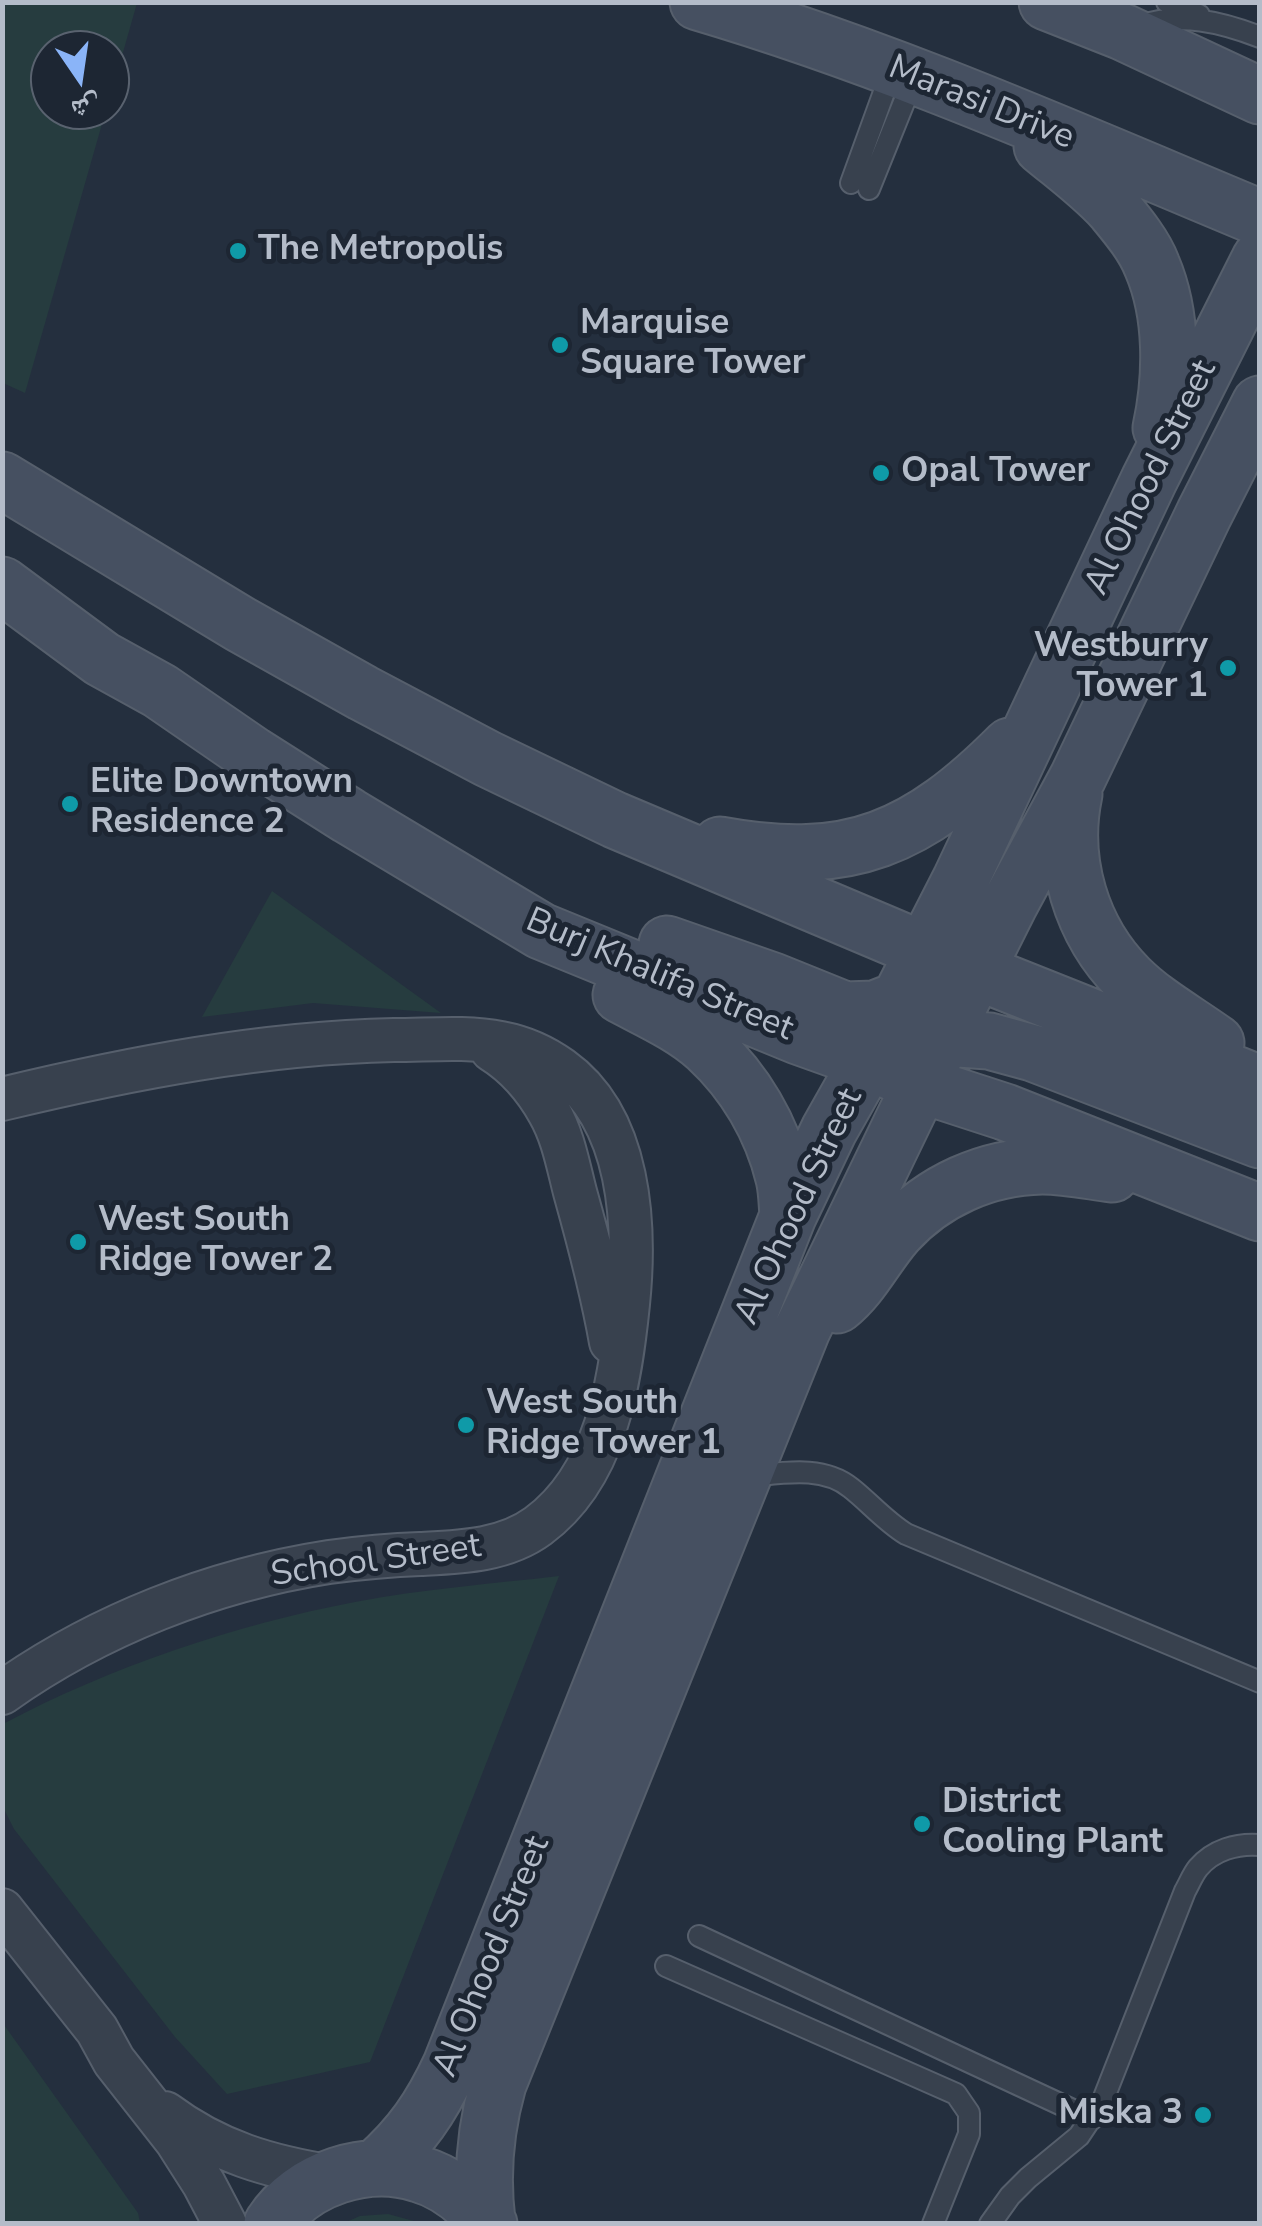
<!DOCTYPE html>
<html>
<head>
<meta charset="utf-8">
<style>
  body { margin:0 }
  #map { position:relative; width:1262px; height:2226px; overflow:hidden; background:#242f3e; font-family:"Nunito Sans","Noto Naskh Arabic",sans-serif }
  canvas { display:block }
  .frame { position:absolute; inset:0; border:5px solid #b4bcc9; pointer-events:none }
  .north { position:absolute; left:30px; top:30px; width:100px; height:100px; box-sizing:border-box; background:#1d2633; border:2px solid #59626f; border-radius:50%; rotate:167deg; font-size:28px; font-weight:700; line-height:40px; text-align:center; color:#b4bcc9 }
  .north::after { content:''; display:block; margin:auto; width:35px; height:45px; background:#8ab4f8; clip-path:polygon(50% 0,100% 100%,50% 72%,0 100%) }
</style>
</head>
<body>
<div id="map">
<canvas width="1262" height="2226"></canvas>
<div class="frame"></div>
<div class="north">ش</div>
</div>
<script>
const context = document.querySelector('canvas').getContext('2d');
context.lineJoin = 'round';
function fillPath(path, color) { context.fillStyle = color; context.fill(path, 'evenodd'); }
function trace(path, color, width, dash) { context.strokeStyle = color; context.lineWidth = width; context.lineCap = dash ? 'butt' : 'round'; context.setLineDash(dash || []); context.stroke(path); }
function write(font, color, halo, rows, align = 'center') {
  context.font = font + ' "Nunito Sans",sans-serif'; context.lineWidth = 10; context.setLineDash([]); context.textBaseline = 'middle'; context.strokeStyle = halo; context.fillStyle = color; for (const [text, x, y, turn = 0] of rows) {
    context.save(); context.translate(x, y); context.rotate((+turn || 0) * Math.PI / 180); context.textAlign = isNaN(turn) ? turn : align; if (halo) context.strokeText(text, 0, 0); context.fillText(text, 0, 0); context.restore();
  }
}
fillPath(new Path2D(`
  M3,2L137,3L110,98V50H50V110H106L25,393L3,383Z
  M272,891L441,1013L313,1003L202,1017Z
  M559,1576L370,2062L227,2094L175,2037L14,1829L3,1807V1724C108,1668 237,1624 355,1602C422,1589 491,1584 559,1576Z
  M2,2022L138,2213L140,2223H3Z
  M388,2214L421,2223H344L360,2216Z`), '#263c3f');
const lane = new Path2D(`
  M1167,2L1199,15
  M1140,26C1181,12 1221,22 1260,37
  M851,183L892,70
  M869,189L913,80
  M750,1476C783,1473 823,1465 851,1488C870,1503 885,1521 906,1534L1260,1682
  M699,1936L1092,2119
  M666,1966L956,2094L969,2113V2134L933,2224
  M990,2224L1010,2196L1028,2178L1079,2136L1103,2100L1185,1891C1189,1884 1193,1874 1198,1868C1213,1850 1237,1843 1260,1845`);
const street = new Path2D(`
  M492,1050C516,1065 535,1087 549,1112C563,1136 568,1165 575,1192C589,1242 602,1291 611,1342
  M2,1099C131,1068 261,1043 394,1040C429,1040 466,1036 501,1043C522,1047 543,1056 561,1069C631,1119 636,1225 628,1304C620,1383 606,1476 538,1526C504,1551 460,1552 420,1554C390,1555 359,1558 329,1562C213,1580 98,1625 2,1693
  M2,1910L97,2030L114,2061L176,2140L204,2184L225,2224
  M165,2113C217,2152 270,2167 333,2177`);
const secondary = new Path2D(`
  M698,2C891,59 1075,141 1260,218
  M1047,2L1123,32L1260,96
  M1042,146C1066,166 1092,185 1113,208C1127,225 1144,245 1152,266C1173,315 1172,377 1161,428
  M2,480L240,624L363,693L488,759L615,820L923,950L1260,1084
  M2,585L102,659L160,691L253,755L349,816L541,931L798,1036L868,1061L922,1085L1005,1112L1260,1213
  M1074,794C1060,861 1081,931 1129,979C1154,1004 1187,1022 1216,1043
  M720,845C850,869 918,838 1010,746
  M667,944L773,981L845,1010L875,1009L921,991
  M621,995C649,1010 683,1025 707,1047C745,1082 772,1128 784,1178C787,1190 787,1204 788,1216
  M912,1043L943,1038L989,1041L1033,1053L1260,1140
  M837,1305C862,1285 875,1256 896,1232C933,1191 986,1167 1042,1166C1065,1166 1089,1171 1112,1174
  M376,2168C411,2137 431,2108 451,2065L788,1216L829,1130L868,1061L960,881L1149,480L1260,259
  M487,2221C481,2173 485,2130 498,2084L802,1330L961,1001L1009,905L1078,777L1204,514L1260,404
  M272,2224C302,2178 368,2157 419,2174C447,2182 471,2202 489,2224`);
trace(lane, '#565f6c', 24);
trace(street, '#565f6c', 46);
trace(secondary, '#565f6c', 59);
trace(lane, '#38414e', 20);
trace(street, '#38414e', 42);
trace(secondary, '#465061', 55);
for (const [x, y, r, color] of [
  [238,251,10,"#0f9aa8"],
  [560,345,10,"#0f9aa8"],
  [881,473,10,"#0f9aa8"],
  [1228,668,10,"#0f9aa8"],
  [70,804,10,"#0f9aa8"],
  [78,1242,10,"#0f9aa8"],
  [466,1425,10,"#0f9aa8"],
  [922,1824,10,"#0f9aa8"],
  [1203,2115,10,"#0f9aa8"]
]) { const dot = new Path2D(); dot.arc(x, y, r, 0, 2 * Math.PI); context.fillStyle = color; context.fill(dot); trace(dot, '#1d2633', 4); }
write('35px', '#b4bcc9', '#1d2633', [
  ["Marasi Drive",981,104,22],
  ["Al Ohood Street",1152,478,-64],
  ["Burj Khalifa Street",659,976,23],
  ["Al Ohood Street",800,1207,-65],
  ["School Street",376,1562,-8],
  ["Al Ohood Street",493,1957,-68]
]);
write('bold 35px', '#b4bcc9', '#1d2633', [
  ["The Metropolis",258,251],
  ["Marquise",580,325],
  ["Square Tower",580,365],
  ["Opal Tower",901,473],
  ["Westburry",1208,648,"right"],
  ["Tower 1",1208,688,"right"],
  ["Elite Downtown",90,784],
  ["Residence 2",90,824],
  ["West South",98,1222],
  ["Ridge Tower 2",98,1262],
  ["West South",486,1405],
  ["Ridge Tower 1",486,1445],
  ["District",942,1804],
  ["Cooling Plant",942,1844],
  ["Miska 3",1183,2115,"right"]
], 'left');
</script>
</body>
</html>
